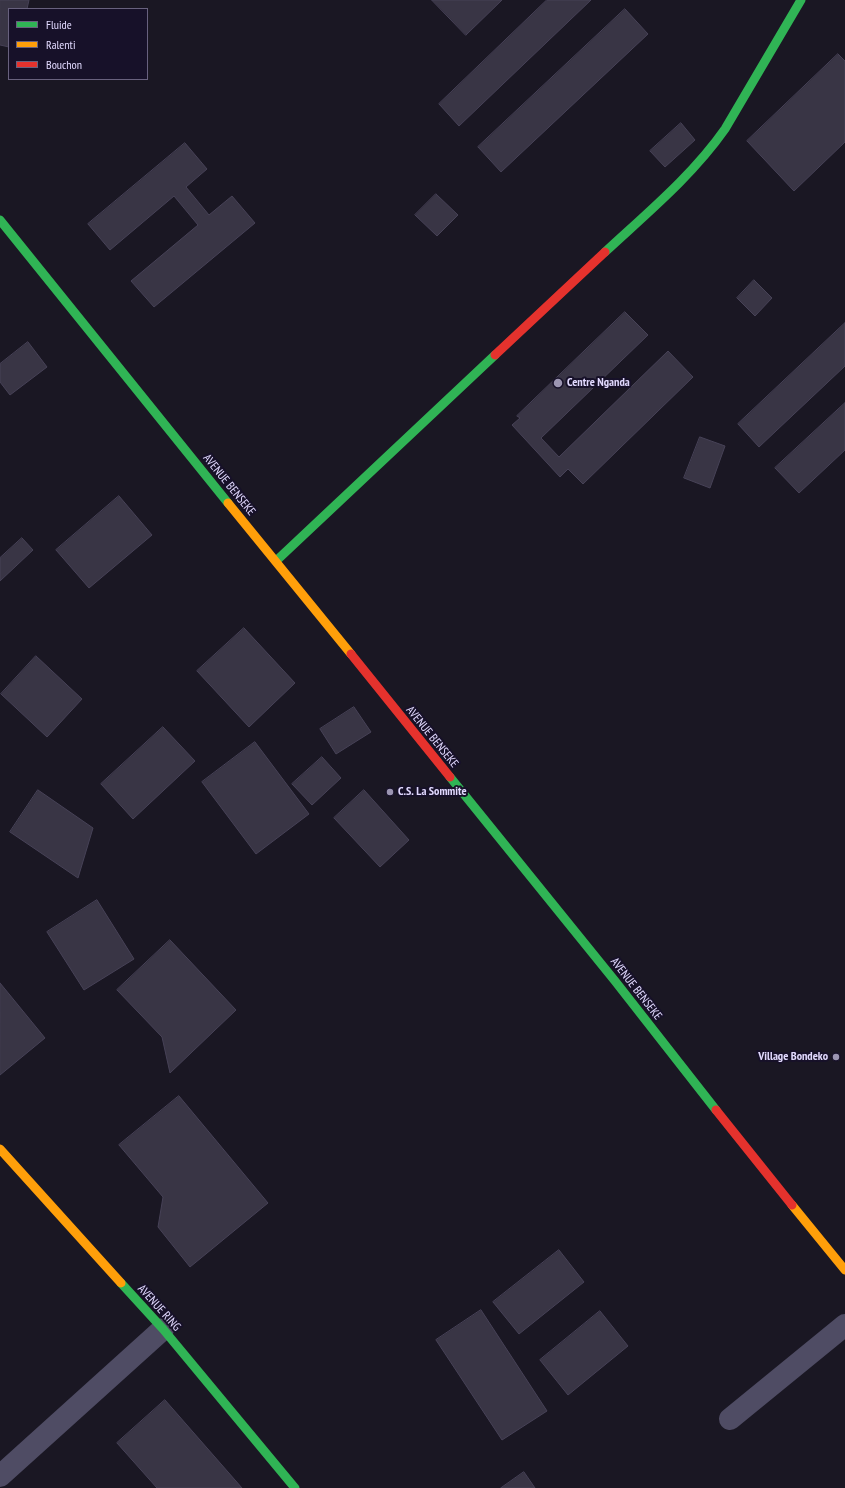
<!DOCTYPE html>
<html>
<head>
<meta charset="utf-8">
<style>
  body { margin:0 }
  #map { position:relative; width:845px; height:1488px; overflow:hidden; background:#1a1723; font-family:"PT Sans Narrow",sans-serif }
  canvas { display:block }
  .legend { position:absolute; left:8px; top:8px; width:140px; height:72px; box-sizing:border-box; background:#171129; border:1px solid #68617e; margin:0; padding:5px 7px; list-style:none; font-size:12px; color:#e1d9fe }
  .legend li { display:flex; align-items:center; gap:8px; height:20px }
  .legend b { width:20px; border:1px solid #68617e }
</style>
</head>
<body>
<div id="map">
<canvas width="845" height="1488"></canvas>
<ul class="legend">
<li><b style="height:5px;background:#30b455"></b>Fluide</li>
<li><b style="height:5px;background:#ff9f0a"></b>Ralenti</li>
<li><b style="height:5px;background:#e5322d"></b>Bouchon</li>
</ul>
</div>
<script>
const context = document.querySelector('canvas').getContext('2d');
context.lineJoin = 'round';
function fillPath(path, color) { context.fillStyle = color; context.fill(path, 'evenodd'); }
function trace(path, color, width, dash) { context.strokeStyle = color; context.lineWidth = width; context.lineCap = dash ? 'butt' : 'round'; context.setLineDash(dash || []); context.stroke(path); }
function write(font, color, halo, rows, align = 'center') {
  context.font = font + ' "PT Sans Narrow",sans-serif'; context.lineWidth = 4; context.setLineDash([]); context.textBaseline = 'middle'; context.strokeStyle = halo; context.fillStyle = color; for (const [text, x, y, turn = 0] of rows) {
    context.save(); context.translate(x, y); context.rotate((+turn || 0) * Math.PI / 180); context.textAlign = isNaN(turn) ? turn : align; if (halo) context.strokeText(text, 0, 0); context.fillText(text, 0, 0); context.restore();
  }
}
const building = new Path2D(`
  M0,0H29L27,9H9V47L0,45Z
  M432,0H502L466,35Z
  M547,0H591L459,126L439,104Z
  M625,9L648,34L501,172L478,147Z
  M838,54L845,61V142L794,191L747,141Z
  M681,123L695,140L665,167L650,151Z
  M185,143L207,169L186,187L209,215L232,196L255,223L154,307L131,281L198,225L174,196L110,250L88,224Z
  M436,194L458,215L437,236L415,215Z
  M754,280L772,298L755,316L737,298Z
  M625,312L648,335L541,438L559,457L668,351L693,377L583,484L568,469L560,477L512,425L520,418L517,416Z
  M845,323V366L759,447L738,424Z
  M28,342L47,367L10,395L0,382V364Z
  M845,403V450L799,493L775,468Z
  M700,437L725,446L710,488L684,478Z
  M119,496L152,535L89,588L56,550Z
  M22,538L33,550L0,581V558Z
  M244,628L295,683L249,727L197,671Z
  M36,656L82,699L47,737L1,694Z
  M354,707L371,732L336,754L320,729Z
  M163,727L195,761L133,819L101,784Z
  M255,742L309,814L256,854L202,782Z
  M322,757L341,778L312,805L292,784Z
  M38,790L93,828L78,878L10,832Z
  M364,790L409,840L380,867L334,818Z
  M97,900L134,959L84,990L47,932Z
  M170,940L236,1010L170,1073L162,1037L117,990Z
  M0,983L45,1038L0,1075Z
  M179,1096L268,1203L190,1267L158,1227L163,1197L119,1145Z
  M559,1250L584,1282L519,1334L493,1302Z
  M481,1310L547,1411L502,1440L436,1340Z
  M600,1311L628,1346L568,1395L540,1360Z
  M165,1400L242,1488H157L117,1443Z
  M524,1472L535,1488H501Z`);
fillPath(building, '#393545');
trace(building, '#474257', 1);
trace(new Path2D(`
  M730,1419L845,1325
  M0,1476L163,1329`), '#4f4c64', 22);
trace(new Path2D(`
  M0,220L228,503
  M605,252C647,213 692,176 725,129L801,0
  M276,561L495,355
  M450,777L615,981L716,1110
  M121,1283L163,1329L295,1488`), '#30b455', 9);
trace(new Path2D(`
  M228,503L351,654
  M0,1149L121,1283
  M792,1205L845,1270`), '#ff9f0a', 9);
trace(new Path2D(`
  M495,355L605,252
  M351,654L450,777
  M716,1110L792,1205`), '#e5322d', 9);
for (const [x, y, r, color] of [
  [558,383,5,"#9b95b1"],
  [390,792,4,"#9b95b1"],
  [836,1057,4,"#9b95b1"]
]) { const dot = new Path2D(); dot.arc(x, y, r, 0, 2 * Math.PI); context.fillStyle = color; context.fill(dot); trace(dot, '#171129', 1.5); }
write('bold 12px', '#e1d9fe', '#171129', [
  ["Centre Nganda",567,383],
  ["C.S. La Sommite",398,792],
  ["Village Bondeko",828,1057,"right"]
], 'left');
write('12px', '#e1d9fe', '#171129', [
  ["AVENUE BENSEKE",229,485,51],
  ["AVENUE BENSEKE",432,737,51],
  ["AVENUE BENSEKE",636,989,52],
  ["AVENUE RING",159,1308,48]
]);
</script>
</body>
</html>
